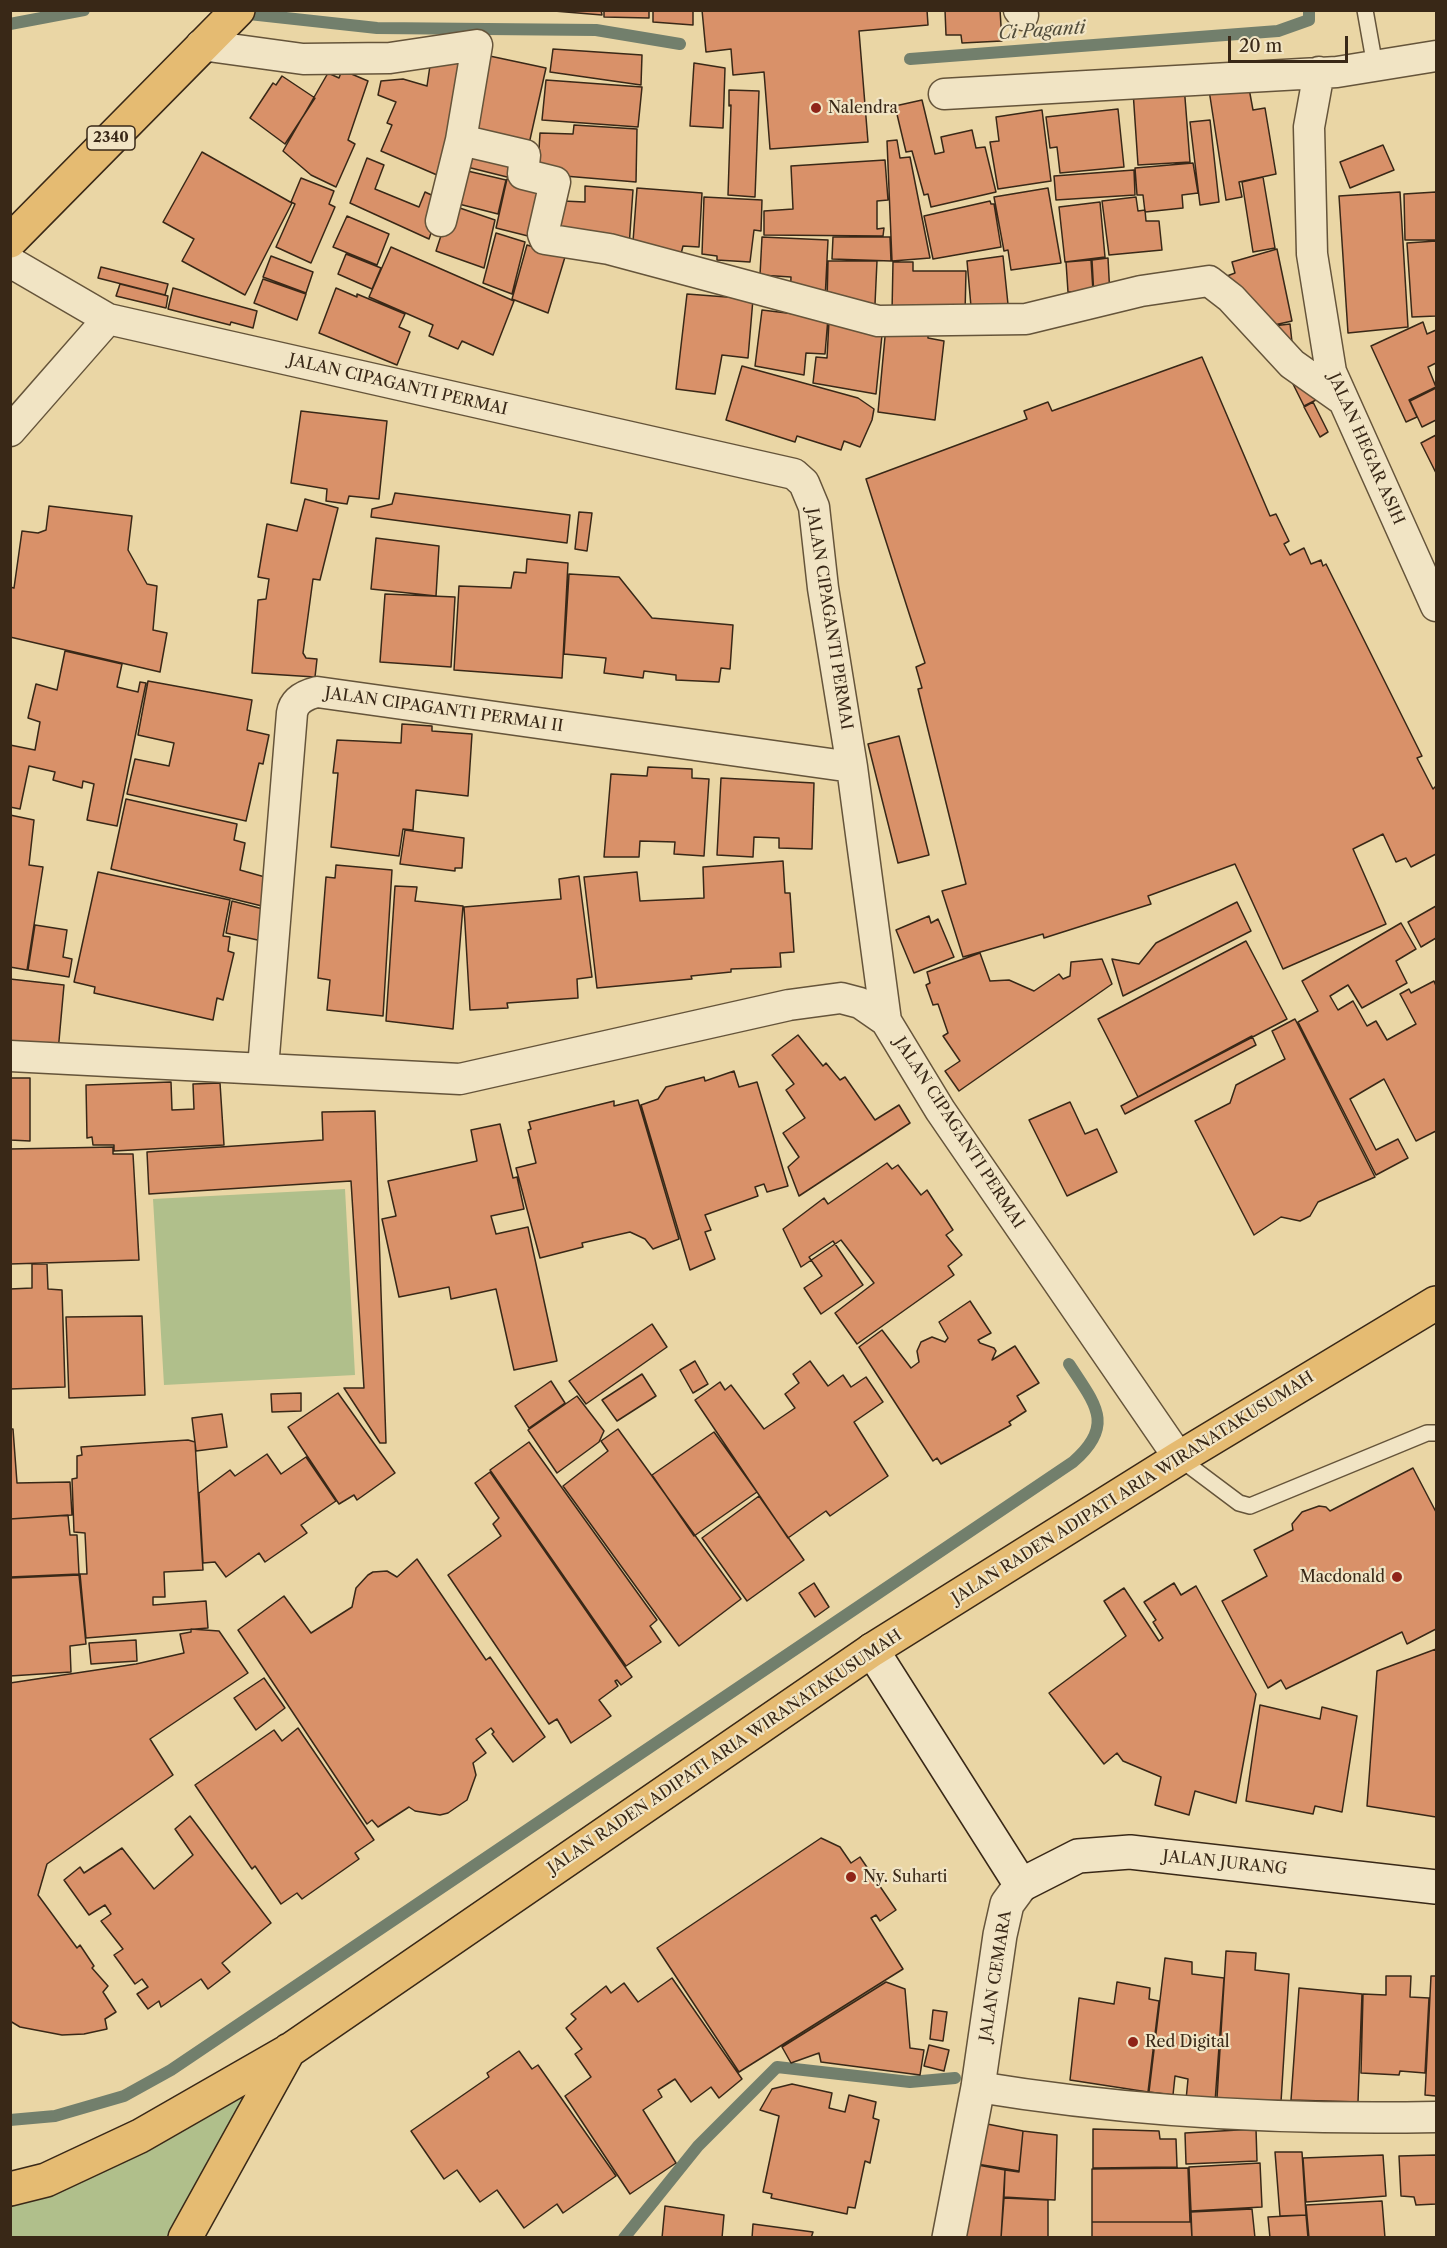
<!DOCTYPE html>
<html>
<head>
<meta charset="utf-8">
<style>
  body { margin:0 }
  #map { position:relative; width:1447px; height:2248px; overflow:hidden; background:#ead6a5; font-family:"Libre Caslon Text",serif }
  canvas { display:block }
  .frame { position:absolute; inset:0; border:12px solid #392817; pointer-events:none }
  .scale { position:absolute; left:1228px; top:36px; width:120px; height:27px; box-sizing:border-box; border:3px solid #392817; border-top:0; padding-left:8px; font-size:18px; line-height:21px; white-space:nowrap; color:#392817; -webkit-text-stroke:4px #f1e4c4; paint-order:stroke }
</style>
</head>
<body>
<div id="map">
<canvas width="1447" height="2248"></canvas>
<div class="frame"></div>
<div class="scale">20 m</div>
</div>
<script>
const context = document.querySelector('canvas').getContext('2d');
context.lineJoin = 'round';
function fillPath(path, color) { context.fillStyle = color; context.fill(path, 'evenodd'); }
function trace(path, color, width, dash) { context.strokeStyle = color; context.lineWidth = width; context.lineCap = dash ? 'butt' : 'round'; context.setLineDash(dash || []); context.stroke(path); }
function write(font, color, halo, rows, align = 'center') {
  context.font = font + ' "Libre Caslon Text",serif'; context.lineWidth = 4.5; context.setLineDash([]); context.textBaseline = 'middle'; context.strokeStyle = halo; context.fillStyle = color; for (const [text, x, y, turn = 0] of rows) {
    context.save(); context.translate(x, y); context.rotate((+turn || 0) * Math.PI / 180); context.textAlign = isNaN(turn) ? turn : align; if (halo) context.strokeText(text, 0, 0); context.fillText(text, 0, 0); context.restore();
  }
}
fillPath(new Path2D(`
  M345,1189L355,1375L164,1385L153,1199Z
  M252,2086L167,2237L11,2238V2178Z`), '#b0bf8b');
trace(new Path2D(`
  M240,13L377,28L596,30L680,44
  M10,24L84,10
  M910,59L1278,31L1309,20V10
  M10,2120L55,2116L124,2096L171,2070L1073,1462C1116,1425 1095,1404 1069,1364
  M624,2238L698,2146L777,2067L910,2082L955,2078`), '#727f6c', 12);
const building = new Path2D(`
  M542,10H601L602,15Z
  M604,10H649V18L604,17Z
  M653,10H693V25L653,22Z
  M702,10H927L928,25L859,31L868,142L770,149L764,72L733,75L731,49L706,52Z
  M945,10H1000L1002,41L962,43L961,35H946Z
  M553,49L642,55L641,85L550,72Z
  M485,55L546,68L527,153L466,139Z
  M460,58L444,178L381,151L392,125L387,123L396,102L378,95L381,81L403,79L427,86L431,59Z
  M694,63L725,68L723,128L690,126Z
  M342,70L368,81L348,140L355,144L336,187L311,175L283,151L328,73L339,78Z
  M282,76L315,98L285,144L250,118L273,83L276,85Z
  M546,80L642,87L638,127L542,120Z
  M1248,83L1253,110L1265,108L1276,174L1239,182L1242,197L1226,200L1209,90Z
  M1184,85L1190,162L1138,165L1133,91Z
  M729,90L759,91L755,197L728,195L731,105L729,106Z
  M922,100L935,154L944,152L941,137L972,130L976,148L985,147L996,192L931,207L928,194L924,195L912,151L906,152L895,106Z
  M1118,109L1124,167L1060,173L1057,147L1050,148L1046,117Z
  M1042,110L1051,181L998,189L990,142L999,141L996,117Z
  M1210,120L1219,202L1200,205L1190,122Z
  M574,125L637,129L636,182L529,173L539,150L540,133L573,134Z
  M897,140L900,158L910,157L930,258L892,261L887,141Z
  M464,144L524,157L519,180L459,165Z
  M1383,145L1394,170L1350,188L1340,162Z
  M202,152L292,203L245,295L182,261L194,239L163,222Z
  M367,158L384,165L375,189L419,207L425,192L442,200L429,239L350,203Z
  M885,160L888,200L877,201V229L884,228L883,236L764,235V211L793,209L791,166Z
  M1193,163L1198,193L1182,195L1183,208L1145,212L1143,195H1137L1135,168Z
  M459,169L506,180L498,214L451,202Z
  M1134,170L1135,195L1056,200L1054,176Z
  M1263,177L1275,248L1253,252L1242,182Z
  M301,178L334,191L329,204L335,207L311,263L276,247L295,204L291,202Z
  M507,179L549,189L536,238L496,228Z
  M585,186L633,190L629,247L560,239L563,201L585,202Z
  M637,188L702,193L699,247L683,246L681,254L632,255Z
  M1048,188L1061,263L1011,270L1008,250L1004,251L994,197Z
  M1400,192L1408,327L1348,333L1339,196Z
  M1436,192V240H1405L1404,194Z
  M704,197L762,200L761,231L754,230L750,262L717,260V256L702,254Z
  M1136,197L1138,211L1145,210L1146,221H1159L1162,250L1109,255L1102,201Z
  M990,201L991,204H994L1001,247L933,259L924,216Z
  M1100,202L1105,257L1065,262L1059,207Z
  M451,205L495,220L484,268L436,251Z
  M347,216L389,234L377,265L333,247Z
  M496,233L525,242L512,294L483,283Z
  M762,237L828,240L825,300L790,298L791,277L760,275Z
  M833,237H890L891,261L832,259Z
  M1436,241V316L1412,317L1407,243Z
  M527,245L565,257L548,313L512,299Z
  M391,247L514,301L493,355L462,341L458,349L429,336L433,325L369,297Z
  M1277,249L1292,321L1261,328L1232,291L1227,276L1235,273L1232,262Z
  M346,254L381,268L372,289L338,274Z
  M271,256L313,272L306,293L263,277Z
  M1003,256L1009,314L972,318L967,261Z
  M1108,258L1110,296L1094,297L1092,260Z
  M1091,260L1093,291L1068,292L1066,262Z
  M828,261H877L875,304L827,302Z
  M893,262H913V271H966L965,314L892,312Z
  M101,267L168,284L165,295L98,278Z
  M263,279L306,294L297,320L254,303Z
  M120,284L168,296L166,308L116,296Z
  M173,288L257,311L253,328L231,322L230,325L168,309Z
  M336,288L357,297V294L405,314L399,327L410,332L397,365L319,333Z
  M687,294L753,299L748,358L722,355L715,394L676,389Z
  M762,310L828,318L825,354L806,353L804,375L755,366Z
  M829,321L883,325L876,394L813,383L816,357L827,358Z
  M1423,322L1427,334L1436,330V363L1428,367L1436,387L1409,400L1417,417L1406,422L1371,346Z
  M1290,324L1292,342L1273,326Z
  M886,326L928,329V338L944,341L935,420L878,412Z
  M1202,357L1270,516L1276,514L1289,541L1284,544L1290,555L1304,548L1311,564L1321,560L1323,566L1326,564L1422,756L1417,758L1433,789L1436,786V854L1411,867L1406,858L1396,862L1383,834L1353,849L1386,924L1283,969L1235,864L1148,896L1151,904L1044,938L1043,934L963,957L942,891L966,884L918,689L922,688L916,667L925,663L866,479L1027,419L1024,411L1048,402L1052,411Z
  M742,366L858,398L874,409L872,420L860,447L844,441L841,450L797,436L795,442L726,420Z
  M1302,380L1316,400L1304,406L1293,384Z
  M1436,388V420L1422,427L1410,401Z
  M1313,402L1328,432L1320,437L1304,407Z
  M301,411L387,421L379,499L349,496L347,504L326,501L327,489L291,483Z
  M1436,435V473L1421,443Z
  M395,493L570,515L567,543L371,517L372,509L392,504Z
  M305,499L338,508L320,580L313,579L303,653L306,658L317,659L315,677L252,673L258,600L266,599L269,579L258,577L267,524L297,531Z
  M49,506L132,516L128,550L147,584L157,586L153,630L167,633L160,672L10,637V587L14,588L22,531L38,533L46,530Z
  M579,512L592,513L587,551L575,549Z
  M376,538L439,546L436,596L371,589Z
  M527,559L568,563L562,678L454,670L459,586L511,588L514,572L526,573Z
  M569,574L619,577L652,618L733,625L730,669L721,668L719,682L676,680V675L644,671L643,678L604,673L606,658L564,654Z
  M385,594L455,597L451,667L380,662Z
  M65,651L122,664L117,687L138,692L140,682L146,683L117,826L87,820L94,784L83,781L82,788L53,780L55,772L29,766L20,809L10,807V745L35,750L40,722L28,718L36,684L57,690Z
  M148,681L252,700L247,730L269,735L263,764L259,763L246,821L127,794L135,759L169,766L174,743L138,735Z
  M402,724L432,726V731L472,734L468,796L416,790L413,830L403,829L399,856L331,847L338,773H333L337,740L401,743Z
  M899,736L929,855L898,863L868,744Z
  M648,767L692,769V778L709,779L704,856L674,854L675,842L640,841L639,857H604L611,774L647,776Z
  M721,778L814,783L812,849L779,848V838L754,837L753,857L717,855Z
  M126,799L237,824L234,840L245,843L240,870L272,879L266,907L111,869Z
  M10,815L34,820L29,865L43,867L27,970L10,967Z
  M405,830L464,838L462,868H455V871L400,864Z
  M783,861L785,893H790L794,952L780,953L781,967L731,969V972L691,976L692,979L597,988L584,877L637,872L640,901L704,898L703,867Z
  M336,865L392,870L383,1016L327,1010L330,980L318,978L326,877L335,878Z
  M98,872L230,900L223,936L230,937L228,951L234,953L223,1000L217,998L213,1020L94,993L95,987L74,982Z
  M579,876L592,977L577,979L578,998L507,1003L508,1008L470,1010L464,907L561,899L559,879Z
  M395,886L417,887L415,901L463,906L453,1029L386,1021Z
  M232,901L267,910L262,941L226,933Z
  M1237,902L1251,931L1123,996L1112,959L1139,964L1156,943Z
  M1436,906V938L1421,947L1408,922Z
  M929,916L931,923L938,919L954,957L914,973L896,930Z
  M1401,923L1416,949L1396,961L1407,983L1362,1008L1348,985L1330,996L1338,1010L1353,1001L1367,1026L1376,1021L1387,1040L1416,1024L1400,994L1409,989L1411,993L1434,981L1436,986V1131L1416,1141L1384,1079L1350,1099L1376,1150L1398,1139L1408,1158L1376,1175L1298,1022L1318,1011L1302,981Z
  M35,925L67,930L63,957L72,959L69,977L28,970Z
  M1246,941L1287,1019L1138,1097L1098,1019Z
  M980,953L990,981L1009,980L1034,991L1059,974L1063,979L1070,976L1071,962L1102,959L1112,984L959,1091L945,1071L960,1061L943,1036L948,1033L938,1004L933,1005L926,985L930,983L927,972Z
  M10,979L64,985L58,1052L10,1051Z
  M1295,1019L1375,1177L1318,1202L1310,1216L1300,1221L1281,1217L1254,1235L1195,1121L1230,1103L1236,1085L1285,1059L1272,1031Z
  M798,1035L823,1066L826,1063L840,1080L845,1077L875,1120L899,1105L910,1123L799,1196L788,1167L799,1157L783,1133L805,1118L786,1090L794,1084L772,1055Z
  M1252,1036L1256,1045L1125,1114L1121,1106Z
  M734,1071L739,1087L757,1082L788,1186L767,1192L764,1184L755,1187L758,1196L705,1215L711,1230L705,1232L715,1259L690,1270L641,1105L658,1099L666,1087L704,1077L705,1081Z
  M10,1078H30V1141L10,1140Z
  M171,1082L172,1110L194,1109L193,1084L220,1083L224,1145L114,1151V1145H93L92,1137L87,1138L86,1085Z
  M638,1100L679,1239L653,1249L645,1239L630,1232L582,1243L583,1247L540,1258L516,1168L536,1163L528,1130L531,1129L529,1122L614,1101V1106Z
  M1070,1102L1085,1134L1097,1129L1117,1172L1067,1196L1029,1120Z
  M375,1111L386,1443H380L344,1388H364L351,1181L149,1194L147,1152L323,1140L322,1112Z
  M500,1124L513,1178L517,1177L524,1209L491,1216L496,1234L528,1227L557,1361L514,1370L496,1289L451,1299L449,1287L399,1297L382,1219L396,1216L388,1181L477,1161L471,1130Z
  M113,1147V1154H133L139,1260L10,1264V1149Z
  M887,1163L892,1169L898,1165L921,1195L927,1190L953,1230L946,1235L962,1255L948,1266L954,1275L857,1344L835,1313L874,1283L841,1240L801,1267L783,1229L824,1198L828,1204Z
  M833,1241L863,1285L821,1314L804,1288L822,1276L809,1257Z
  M32,1264H47L48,1289L62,1290L65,1387L10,1389V1289L32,1288Z
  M970,1301L991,1333L978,1340L980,1343L994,1348L996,1351L992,1360L1015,1346L1039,1383L1017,1396L1026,1411L1009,1422L1011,1425L941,1464L937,1458L933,1461L859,1347L882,1330L911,1368L919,1362L917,1351L921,1342L932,1337L945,1342L948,1338L939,1322Z
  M142,1316L145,1395L69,1398L66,1317Z
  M652,1324L667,1347L586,1404L569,1381Z
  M695,1361L708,1384L693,1393L680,1370Z
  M810,1361L828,1386L843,1375L851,1387L866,1377L883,1402L854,1422L888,1476L830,1516L826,1511L788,1538L695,1400L720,1382L725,1390L731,1385L764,1429L795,1408L785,1394L799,1383L793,1374Z
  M642,1374L656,1396L617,1421L602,1400Z
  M551,1381L565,1403L529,1428L515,1406Z
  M301,1393V1411L272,1412L271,1394Z
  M338,1393L395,1473L357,1500L354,1495L339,1504L288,1427Z
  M577,1396L604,1431L599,1442L557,1473L528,1430Z
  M222,1414L227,1447L196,1451L192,1418Z
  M10,1429H13L17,1483L70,1482L72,1515L10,1519Z
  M618,1429L741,1599L679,1646L563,1486L608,1451L601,1441Z
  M714,1432L757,1492L694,1536L652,1475Z
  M188,1440L195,1442L203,1570L164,1572L165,1597H153V1605L206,1601L208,1628L86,1638L80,1574H87L85,1533L74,1532L72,1479L77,1478V1456L82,1455L81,1447Z
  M529,1442L657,1620L650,1626L661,1642L626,1666L490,1470Z
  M267,1454L281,1474L306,1457L336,1501L301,1525L307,1533L265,1562L259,1553L226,1577L215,1562L203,1563L199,1493L230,1470L235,1476Z
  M1413,1468L1436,1512V1629L1407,1644L1402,1632L1286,1689L1281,1680L1268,1688L1222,1601L1267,1576L1254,1550L1293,1530L1292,1524L1302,1512L1319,1506L1326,1507L1330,1511Z
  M490,1472L632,1677L621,1685L617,1680L615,1681L618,1686L599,1700L611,1716L571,1743L557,1719L549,1724L448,1575L501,1536L493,1524L499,1518L475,1483Z
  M759,1496L804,1560L747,1601L702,1538Z
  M68,1515L70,1535H77L79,1574L10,1577V1519Z
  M417,1559L486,1660L490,1657L545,1737L513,1762L492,1734L494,1732L491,1728L476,1739L486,1753L473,1763L476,1775L467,1800L448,1813L440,1815L415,1811L409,1807L378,1827L372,1820L367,1824L238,1630L284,1596L311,1633L352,1607L356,1588L368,1575L373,1572L387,1571L397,1577Z
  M79,1575L86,1644L70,1646L71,1672L10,1676V1578Z
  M814,1583L829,1607L815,1617L799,1593Z
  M1174,1583L1181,1595L1196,1586L1256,1694L1236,1803L1195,1791L1189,1815L1155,1805L1161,1777L1123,1761L1117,1753L1104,1764L1049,1693L1126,1636L1104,1601L1124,1588L1159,1641L1163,1638L1153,1622L1156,1620L1144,1602Z
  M191,1629L219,1631L248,1673L150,1739L173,1775L47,1864L38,1895L77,1948L80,1945L94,1966L92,1968L108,1986L103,1992L116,2012L105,2019L107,2029L84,2034L62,2035L20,2027L10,2021V1683L136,1664L184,1653L180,1634L191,1632Z
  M136,1640L137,1661L91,1664L89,1643Z
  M1436,1649V1817L1367,1806L1377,1671Z
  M264,1678L285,1708L256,1730L234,1698Z
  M1260,1705L1320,1719L1322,1707L1357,1716L1342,1812L1315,1806L1313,1814L1246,1801Z
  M298,1728L374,1840L355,1853L359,1859L302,1899L297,1893L281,1904L255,1866L252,1869L195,1785L274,1730L282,1741Z
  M190,1816L271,1923L222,1963L230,1972L208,1989L201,1979L161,2007L159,2001L148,2009L137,1994L148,1987L142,1979L135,1984L114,1955L123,1949L101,1921L111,1914L105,1905L89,1915L64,1880L80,1867L84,1873L122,1848L154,1889L193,1855L175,1829Z
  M821,1838L840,1847L851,1863L860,1857L896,1910L880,1921L876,1915L871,1918L903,1969L739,2072L657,1948Z
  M1226,1951L1256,1953L1255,1970L1289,1974L1281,2102L1217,2098Z
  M1165,1958L1192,1962V1974L1224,1978L1215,2102L1186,2100L1188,2079L1175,2076L1173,2095L1149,2092Z
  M1386,1976H1411L1410,1997L1429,1998L1425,2073L1400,2071L1399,2075L1361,2073L1363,1994L1386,1995Z
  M1431,1976H1436V2096L1425,2095Z
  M672,1978L742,2079L719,2098L711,2087L691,2102L675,2079L658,2090L662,2097L643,2110L676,2163L630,2194L565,2096L591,2077L575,2054L582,2049L566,2028L576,2019L571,2014L606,1986L611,1993L624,1983L638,2002Z
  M886,1982L905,1989L910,2048L924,2050L920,2075L821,2062L819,2053L791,2063L782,2047Z
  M1117,1982L1150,1988L1149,1999L1159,2001L1148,2092L1070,2080L1079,1998L1114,2004Z
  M1299,1988L1362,1994L1358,2102L1291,2100Z
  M933,2010L947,2012L943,2041L930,2039Z
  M929,2045L949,2050L944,2071L924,2066Z
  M519,2051L532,2069L538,2065L616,2176L563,2213L557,2204L524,2228L497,2190L480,2202L457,2170L444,2179L411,2131L489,2077L487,2073Z
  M792,2084L832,2093L829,2108L845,2112L849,2095L876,2102L873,2118L879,2120L870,2163L865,2161L855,2208L848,2207L847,2214L771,2198L772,2194L763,2192L779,2116L760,2110L772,2089Z
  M982,2123L1023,2131L1019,2171L977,2164Z
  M1093,2129L1159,2131L1160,2139H1176L1177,2167L1093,2168Z
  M1256,2129L1257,2161L1186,2164L1185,2133Z
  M1023,2131L1057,2135L1055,2200L1004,2197L1005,2170L1019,2172Z
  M1275,2152H1302L1306,2215L1280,2216Z
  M1383,2155L1386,2196L1306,2202L1303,2158Z
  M1436,2155V2204L1416,2205L1414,2197L1401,2196L1399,2156Z
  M967,2163L1005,2170L1001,2238H962Z
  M1260,2163L1262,2207L1191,2211L1189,2167Z
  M1188,2168L1190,2222H1092V2169Z
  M1004,2198L1048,2200V2238H1001Z
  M1382,2201L1385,2238H1309L1306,2205Z
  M665,2206L724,2215L722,2238H662Z
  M1252,2209L1255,2238H1192L1191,2212Z
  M1306,2215L1308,2238H1270L1268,2217Z
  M1092,2222H1191L1192,2238H1092Z
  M753,2224L813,2232L811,2238H752Z`);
fillPath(building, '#d99169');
trace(building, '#392817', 1.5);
const service = new Path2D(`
  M1365,10L1375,66
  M1179,1458L1239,1503L1250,1506L1427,1433H1436`);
const minor = new Path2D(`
  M1019,10L1023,15
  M201,45L303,59L390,58L477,45L461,140L441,221
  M1319,72L1309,127L1312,254L1331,372L1436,606
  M944,94L1337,72L1436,56
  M461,140L525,155L523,174L555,182L543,234L545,239L609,249L878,321L1026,319L1141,291L1209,281L1231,298L1292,364L1343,400
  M10,262L108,319L794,474L804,483L814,507L823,588L852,767L886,1021L940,1110L1179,1458
  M10,431L108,319
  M10,1056L460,1079L789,1005L841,998L860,1003L886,1021
  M263,1068L292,713C294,700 305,695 317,692L852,767
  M978,2087C1130,2112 1283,2120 1436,2117`);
const tertiary = new Path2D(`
  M949,2238L978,2087L1000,1935L1007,1904L1021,1885`);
const secondary = new Path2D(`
  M872,1650L1021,1885L1078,1856L1130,1852L1436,1887`);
const primary = new Path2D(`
  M10,241L238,10
  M10,2189L46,2180L140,2136L290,2050L872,1650L1179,1458L1436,1303
  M185,2238L289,2050`);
trace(service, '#65543a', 18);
trace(minor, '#65543a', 33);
trace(tertiary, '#65543a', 36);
trace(secondary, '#392817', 36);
trace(primary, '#392817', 36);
trace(service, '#f1e4c4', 15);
trace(minor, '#f1e4c4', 30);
trace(tertiary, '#f1e4c4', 33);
trace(secondary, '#f1e4c4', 33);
trace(primary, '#e5bb72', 33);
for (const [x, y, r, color] of [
  [816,108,6,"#8f2418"],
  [1397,1577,6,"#8f2418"],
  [851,1877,6,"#8f2418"],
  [1133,2042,6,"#8f2418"]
]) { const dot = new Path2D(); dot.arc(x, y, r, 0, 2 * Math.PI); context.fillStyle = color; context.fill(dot); trace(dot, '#f1e4c4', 2); }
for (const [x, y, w] of [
  [111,138,48]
]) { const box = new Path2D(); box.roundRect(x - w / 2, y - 12, w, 24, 4.5); context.fillStyle = '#f1e4c4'; context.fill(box); trace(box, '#392817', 1.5); }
write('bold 15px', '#392817', null, [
  ["2340",111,138]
]);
write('16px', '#392817', '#f1e4c4', [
  ["Nalendra",828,108],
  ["Macdonald",1385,1577,"right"],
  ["Ny. Suharti",863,1877],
  ["Red Digital",1145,2042]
], 'left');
write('16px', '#392817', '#f1e4c4', [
  ["JALAN CIPAGANTI PERMAI",398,385,13],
  ["JALAN HEGAR ASIH",1366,449,66],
  ["JALAN CIPAGANTI PERMAI",829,619,81],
  ["JALAN CIPAGANTI PERMAI II",444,710,8],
  ["JALAN CIPAGANTI PERMAI",959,1133,57],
  ["JALAN RADEN ADIPATI ARIA WIRANATAKUSUMAH",1133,1488,-32],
  ["JALAN RADEN ADIPATI ARIA WIRANATAKUSUMAH",725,1752,-34],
  ["JALAN JURANG",1225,1863,6],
  ["JALAN CEMARA",996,1976,-81]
]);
write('italic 18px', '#514c3a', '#f1e4c4', [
  ["Ci Paganti",1042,31,-4]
]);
</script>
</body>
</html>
